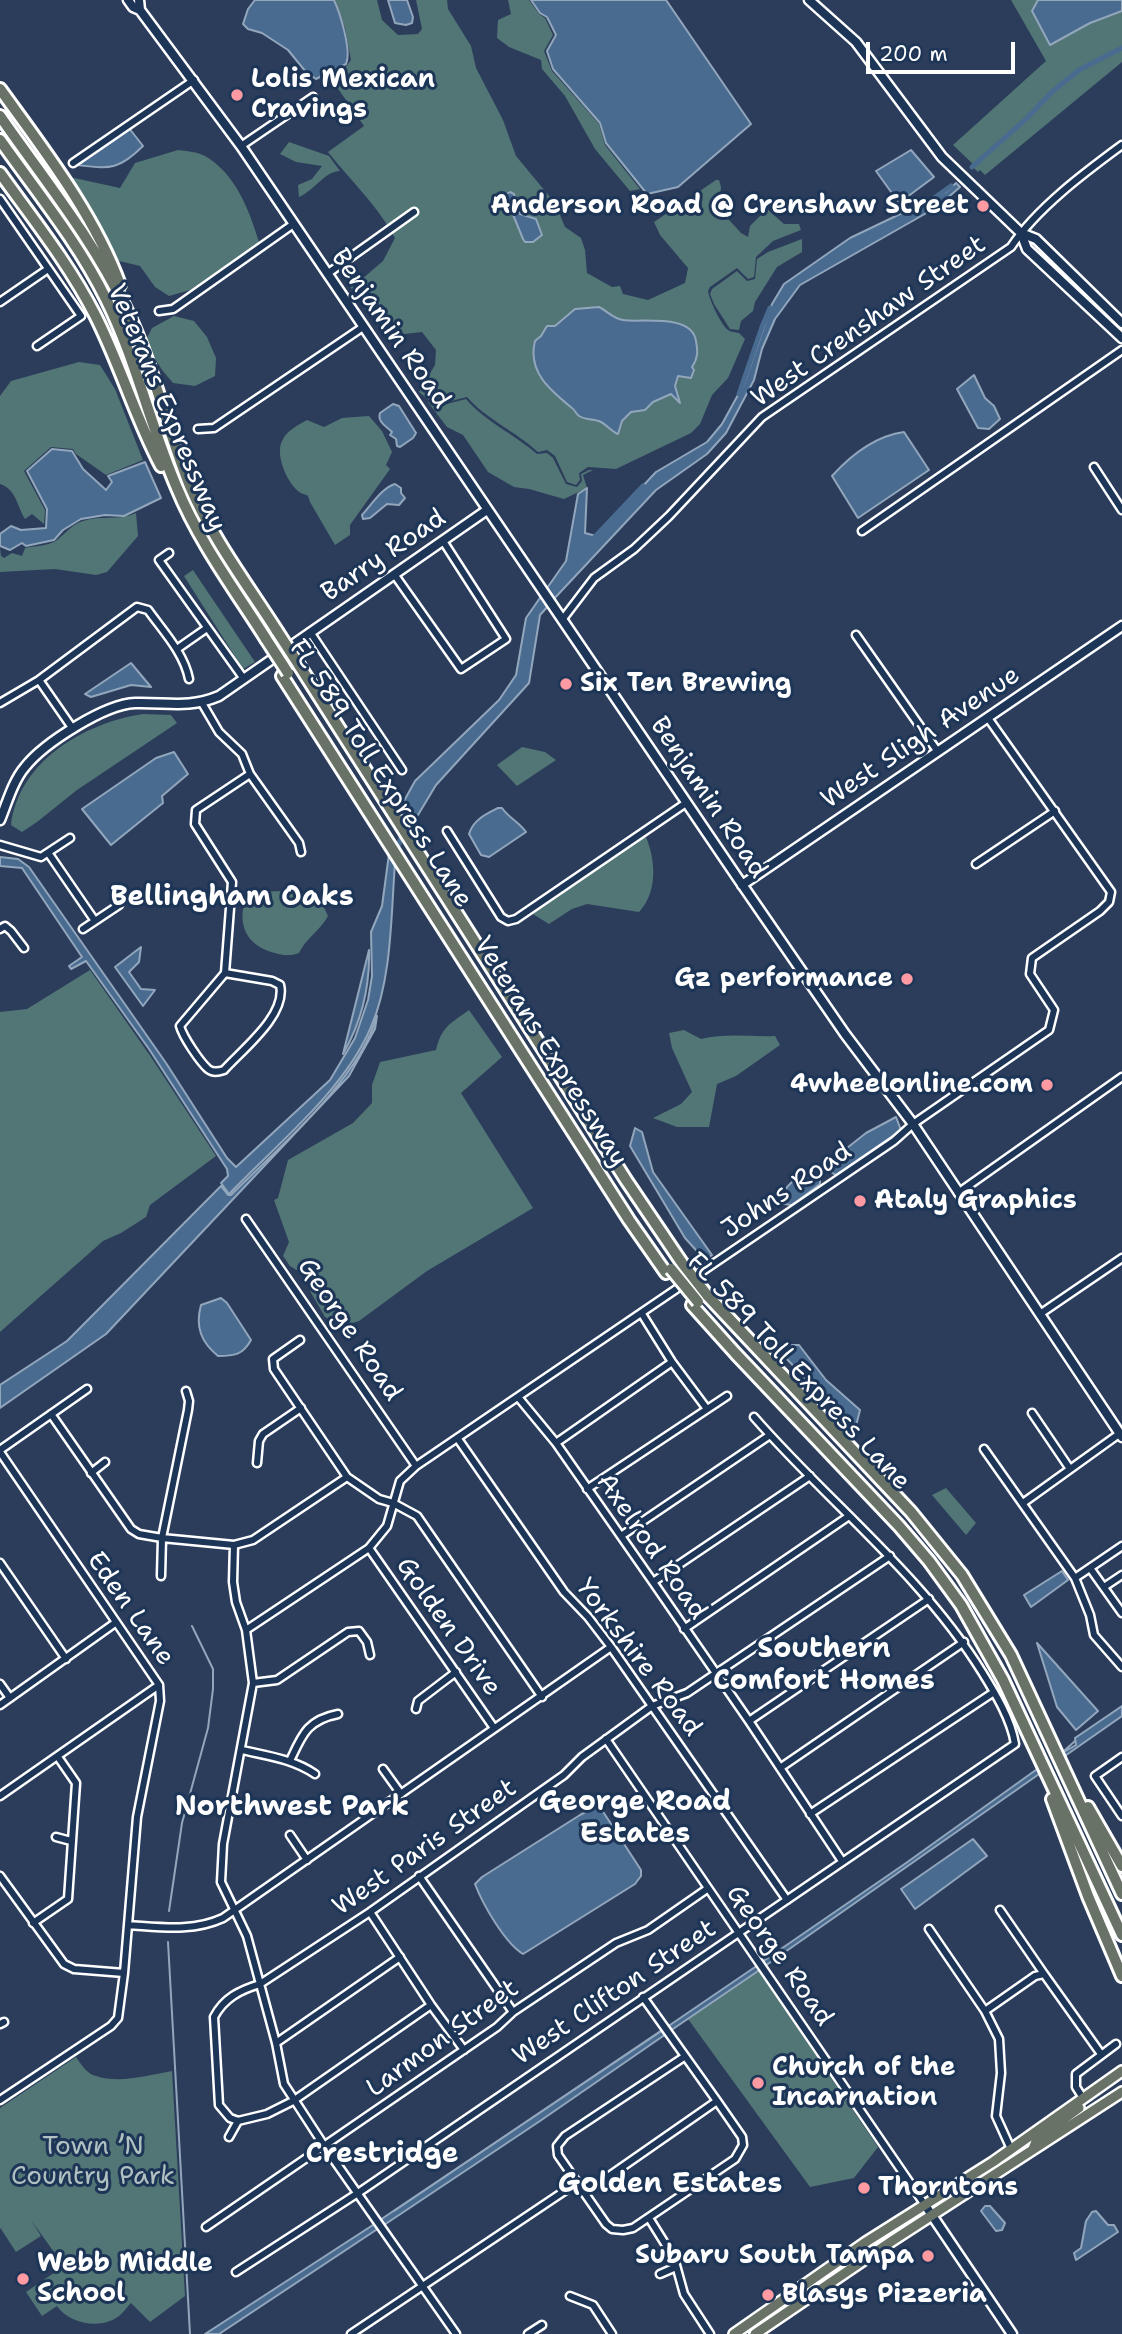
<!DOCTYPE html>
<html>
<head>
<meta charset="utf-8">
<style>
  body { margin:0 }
  #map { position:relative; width:1122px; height:2334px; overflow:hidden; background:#2b3d5b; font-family:"Shantell Sans",sans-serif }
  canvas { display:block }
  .scale { position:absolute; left:866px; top:42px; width:149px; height:32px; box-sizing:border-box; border:4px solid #fff; border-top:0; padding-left:9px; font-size:21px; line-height:24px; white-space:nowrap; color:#fff; -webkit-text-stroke:5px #1d3557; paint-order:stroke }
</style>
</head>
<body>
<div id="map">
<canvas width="1122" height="2334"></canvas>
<div class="scale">200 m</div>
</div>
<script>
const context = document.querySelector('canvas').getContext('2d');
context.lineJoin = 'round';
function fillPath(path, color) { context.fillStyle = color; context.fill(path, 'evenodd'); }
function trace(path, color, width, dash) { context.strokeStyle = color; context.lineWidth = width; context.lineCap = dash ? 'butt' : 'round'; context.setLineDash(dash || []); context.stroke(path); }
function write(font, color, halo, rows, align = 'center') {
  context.font = font + ' "Shantell Sans",sans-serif'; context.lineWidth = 6; context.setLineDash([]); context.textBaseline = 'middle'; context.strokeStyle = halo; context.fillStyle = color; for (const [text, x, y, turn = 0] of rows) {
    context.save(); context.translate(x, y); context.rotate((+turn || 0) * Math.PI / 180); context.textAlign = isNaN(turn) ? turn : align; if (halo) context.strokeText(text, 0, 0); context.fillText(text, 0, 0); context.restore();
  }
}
fillPath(new Path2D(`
  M335,0H377L382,20L398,35L418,34L422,29L416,0H447L448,9L471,46L476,68L503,120L516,156L555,203L565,227L581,238L585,250L587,273L612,287L620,286L623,294L648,300L685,283L688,268L660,235L654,222L716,180H719L721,187L719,209L741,233L748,237L750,226L767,209L784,224H799L801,230L773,241L756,257L754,277L748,279L737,268L710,287L708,291C709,299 721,325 728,330C731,332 735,332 739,333L745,339L728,378L712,395L700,424L691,433L616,469L588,467L579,473L580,480L576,485L567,482L555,456L547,450L538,452C515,431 486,419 467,397L435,405L419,392L435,365L436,350L422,332L404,334L388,316L372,318L349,285L348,267L362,279L383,261L395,238C378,206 350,180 328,152L364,126L332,80L333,74L345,68L351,60L345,28Z
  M508,0H529L539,14L545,18L553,35L544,51L552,71L599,124L605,145L640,189L630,191L595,149L565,96L542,69L541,60L509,47L497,38L498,20L511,14Z
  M1011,0H1122V62L985,175L980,170L978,172L973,167L974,165L953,145L1046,61Z
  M289,142L329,156L340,171C324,172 316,189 299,197L298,185L312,179L322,166L296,162L280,154Z
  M178,150C186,151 198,152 205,156C236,174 249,210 259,242L252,249L194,289L169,296L155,287L140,266L119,261L93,216L65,176L120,188L135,163Z
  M802,239V252L777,267L755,302L753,311L741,321L739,330L730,329L714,304L710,294L712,289L737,271L747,281L755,279L757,259L768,252Z
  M174,316L194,321L207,337L216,358L215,376L195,386L173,383L162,370L145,342L152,328Z
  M79,362L100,365L115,389L143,460L106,475L76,454L73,449L51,447L24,471L45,510L44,524L32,514L25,519C17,506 16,489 0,484V396L11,381Z
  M466,399C486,422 514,434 537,454L547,453L553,458L566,484L577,487L582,481L581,474L589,470H593L583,475L587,488L564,499L529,489L514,487L488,472L463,435L447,427L427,401L435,407Z
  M369,416L382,431L392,452L386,465L390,469L350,525V535L335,545L310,502L308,496C305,494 301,494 298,491C287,482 275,455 282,441C286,431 298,425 307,420L324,427L342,418Z
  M136,513L138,536L107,572L96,575L55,569L0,572V548L1,556L4,558L12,553L22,556L25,548C34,546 49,546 57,540C65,534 72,524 83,521C101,515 119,521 136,513Z
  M193,570L197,576L255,662L243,669L184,576Z
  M143,714L171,715L177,723L77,790L37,822L22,832L11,825C19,761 84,723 143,714Z
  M522,747L545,752L556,760L517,786L497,765Z
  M645,835C656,859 658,892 639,912L587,904L572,909L549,924L533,914L538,907Z
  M289,891L318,895L328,916C320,931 306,938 299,953C288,957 282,955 271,952C242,943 236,917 249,892Z
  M90,970L151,1057L216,1156L150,1205L146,1217L121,1233L103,1241L0,1332V1012L27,1009Z
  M469,1010L502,1057L461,1093L533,1208L427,1271L359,1321L342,1326L325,1317L310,1291L313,1280L290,1266L283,1256L289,1242L274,1200L278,1198L288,1160L353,1123L372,1103V1085L380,1062L436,1050C442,1026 450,1024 469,1010Z
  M684,1030L701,1039C725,1033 750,1037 775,1036L780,1045L736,1076L717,1084L709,1127H677L653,1118L681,1104L692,1092L672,1048L669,1033Z
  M946,1488L976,1523L966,1535L932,1495Z
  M758,1970L878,2147L854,2178L810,2187L688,2019Z
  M76,2057C81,2064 87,2074 96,2076C119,2084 149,2075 172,2071L185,2296L150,2322L131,2303C127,2307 123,2313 119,2316C101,2330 69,2324 57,2306L42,2316L26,2292L64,2266L31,2220L41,2236L16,2252L1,2229L4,2227L0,2229V2108Z`), '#527576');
const water = new Path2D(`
  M255,0H334C340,13 352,51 346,64L316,79L306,72L288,50L262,33L248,29L243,24L248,9Z
  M388,0H407L413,17L412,23L406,25L395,23Z
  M531,0H666L751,124L678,187L647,194L606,143L600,123L553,69L547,51L556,35L547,17L540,13Z
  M1038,0H1122V11L1090,23L1050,45L1032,11Z
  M129,128L143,146C117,172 108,168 75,165Z
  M911,150L934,177L899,203L876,171Z
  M956,183L960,187L937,207L800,285L775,319L762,349L754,380L726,433L707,454L656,490L552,601L545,591L566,561L578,494L587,488L585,533L596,536L656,472L707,442L722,424L744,384L772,304L784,284L850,238L946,192Z
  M510,192L514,194L520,214L536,219L542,235L533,242H525L523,239L505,195Z
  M599,307C607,311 614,319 623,320C641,323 692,313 696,341C698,352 698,358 692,367L694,370L691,378L678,376L675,386L680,403L671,394L653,402L645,410L631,412L622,421L618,434C611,431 607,425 601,422C595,419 585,420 579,416C576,414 575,410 572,408C551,391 527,372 535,341L541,336L547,326H555L575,309Z
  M974,375L985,398L994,406L1000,419L989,429L978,428L957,389Z
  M393,404L399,406L416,433L413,438L400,447L397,446L396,439L390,435L392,432C386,426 377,422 380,413Z
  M904,432L929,470L858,518L832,476C851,455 875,436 904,432Z
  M52,449L72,451L83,469L106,490L112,482L108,476L145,462L161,498L124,516L105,515L81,519L63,530L54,540L26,546L22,543L10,550L0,546V534L11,526L21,530L46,528L47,509L27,471Z
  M395,484L401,488V493L405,498L399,505L387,504L370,518L363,519L362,515C372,504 382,488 395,484Z
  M542,595L549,605L540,615L529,683L436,785L409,830L400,819L404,801L415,781L499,700L516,675L526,618Z
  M131,663L151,687L131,685L91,697L85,694Z
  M174,752L188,774L162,796L163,803L111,845L82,809L156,758Z
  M498,808H502C509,818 519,822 526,832L489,857L481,855L469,834C473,820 486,814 498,808Z
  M389,854L395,863C391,915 392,979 371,1027C344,1091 277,1144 229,1194L221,1183L228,1176L227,1169L149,1049L86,961L71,969L69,966L82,957L22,868L0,866V857L18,859L29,867L166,1063L227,1158L236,1167L330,1080L355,1038L368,1000L372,976L371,932L382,906Z
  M141,947L139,962L129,972L141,989L155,990L143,1006L115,967Z
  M369,950C370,988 362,1021 343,1054Z
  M377,1016L375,1029L349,1076L106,1334L0,1408V1385L67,1341L221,1186L228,1195H231C278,1148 359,1080 377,1016Z
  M896,1117L901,1130L836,1175L827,1170L828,1163L866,1133Z
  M635,1128L642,1132L653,1172L712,1255L705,1260L685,1238L630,1146Z
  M803,1170L820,1179V1184L792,1205L784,1204L779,1198C783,1189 796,1179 803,1170Z
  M221,1298L227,1303L251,1340C243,1355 234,1356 218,1356C201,1342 195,1327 201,1305Z
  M791,1345H799L826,1380L860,1410L855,1430L782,1354Z
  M1062,1571L1068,1580L1031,1607L1024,1595Z
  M1037,1643L1098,1711L1076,1730L1057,1707Z
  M1122,1706V1716L1062,1758L1060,1754L1076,1745L1075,1738Z
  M1040,1767L1042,1772L765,1966L762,1962L906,1863Z
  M600,1807L641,1870V1876L635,1884L523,1954C505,1943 483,1905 475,1884L482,1877L580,1815L593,1808Z
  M973,1839L987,1856L915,1909L901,1889Z
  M758,1965L761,1969L670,2031L667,2027Z
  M663,2030L666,2034L540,2121L384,2225L380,2220Z
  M985,2206H990L1005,2223L1002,2230L996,2231L981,2211Z
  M1096,2211L1108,2225H1114L1118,2232L1076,2260L1074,2253L1081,2248L1086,2221L1092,2212Z
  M376,2223L379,2228L219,2334H205Z`);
fillPath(water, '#4a6b90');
trace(water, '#92a6bc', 2);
trace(new Path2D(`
  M1064,1751L1075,1741
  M169,1911L182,1823L208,1728L213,1689V1669L192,1626
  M168,1942L190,2334
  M394,2211L662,2030`), '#92a6bc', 2);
trace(new Path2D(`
  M972,167L1026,119L1053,91L1079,70L1122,48
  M933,199L951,186
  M739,394L762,327L770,308
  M592,540L643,486
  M395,854L404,830`), '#4a6b90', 5);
const street = new Path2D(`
  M241,146L313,97
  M73,163L194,80
  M0,199L81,316L37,346
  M327,274L414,212
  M0,302L48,269
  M159,311L173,309L292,225
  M198,429L214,428L363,327
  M1094,467L1122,510
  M862,531L1122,350
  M169,553L159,560L244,679
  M394,574L461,669L506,639L443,541
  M562,620L594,578L634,549L669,516L762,417L1011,247C1037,208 1084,173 1122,145
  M310,632L402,770
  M856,635L938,752
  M177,649L207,628
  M39,680L73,729
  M0,703L39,680L137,607L148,610C163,631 184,653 189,679
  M202,703L219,732L242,754L250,774L299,843L301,852
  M447,831L501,917L508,921L516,919L686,803
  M0,845L41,857L70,838
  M49,854L95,921
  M976,864L1055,811
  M0,929L5,926L11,931L24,948
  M83,929L119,905
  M225,973L272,981L280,985C287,1015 243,1049 224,1070C218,1072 213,1073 208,1069C200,1062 183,1037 180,1026Z
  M225,973L232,882L195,824L196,810L250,774
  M958,1193L1122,1077
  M246,1219L416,1466
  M642,1314L672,1362L707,1409
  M1040,1314L1122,1258
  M300,1340L273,1359L274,1369L347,1477L379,1499L393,1503L417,1516L542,1697
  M518,1397L556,1443L653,1582L749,1721L842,1861
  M1032,1413L1070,1469
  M51,1414L131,1529L139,1534L162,1538L234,1545L253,1540L347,1477
  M458,1439L564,1592L588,1617L611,1647L787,1900
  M556,1443L672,1362
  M984,1449L1075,1578L1090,1615L1094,1635L1122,1667
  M0,1450L87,1389
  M0,1452L159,1685L160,1701L137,1817L124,1973L118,2018L111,2026L0,2100
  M257,1463L259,1441L263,1434L301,1408
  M91,1473L105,1462
  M587,1489L727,1396
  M1023,1503L1119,1434
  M621,1536L770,1435
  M234,1545L233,1582L236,1602L246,1630L253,1683L223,1844L221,1882L247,1936L276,2043L284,2084L325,2147L456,2334
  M369,1548L494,1728
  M0,1563L66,1659
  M1090,1568L1122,1613
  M161,1576L162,1538L188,1410L189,1401L186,1391
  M1075,1578L1122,1546
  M653,1582L810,1476
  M1104,1587L1122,1575
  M684,1629L849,1516
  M246,1630L369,1548L387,1526L400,1481L416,1466L894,1141L913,1124L1049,1030L1054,1010L1030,974L1032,958L1100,911L1109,902L1111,892L988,718
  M253,1683L277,1680L348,1632L359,1631L367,1642L370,1655
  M0,1684L10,1698
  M0,1705L115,1623
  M416,1709L418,1701L456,1672
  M749,1721L929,1599
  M606,1739L925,2205
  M242,1750C268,1756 293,1759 315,1774
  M1122,1757L1095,1776L1122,1816
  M290,1761C302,1735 307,1720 338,1714
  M780,1768L964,1642
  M383,1769L401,1794
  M0,1796L159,1685
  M810,1814L994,1692
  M290,1835L307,1860
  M56,1837L71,1841
  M0,1876L64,1964L74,1969L124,1973
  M419,1876L513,2012
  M1000,1910L1044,1974
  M370,1912L431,2005L464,2050
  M33,1923L68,1899L76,1783L58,1757
  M128,1925C161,1927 193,1932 223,1918L611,1647
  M929,1929L985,2011L999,2039L1001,2073L996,2116L1011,2149
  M643,1997L717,2101L742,2137L743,2145L735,2159L633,2228L623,2230L612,2229L606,2224L558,2155L557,2146L565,2136L684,2057
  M431,2005L293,2101L267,2114L238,2121L230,2118L219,2105L214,2017C224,1998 240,1990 260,1984L370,1912L564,1775L582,1757L652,1706L687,1693L890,1556
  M985,2011L1035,1976L1044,1974L1101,2054
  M0,2024L4,2022
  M276,2043L400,1957
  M1083,2098L1076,2087V2074L1116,2044
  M229,2137L238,2121
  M649,2218L674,2258L684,2294L710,2334
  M206,2227L497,2027L513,2012L616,1943L648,1930L707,1889
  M236,2272L358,2193L1015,1744C1011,1719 995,1693 982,1672C921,1574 829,1503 754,1417
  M660,2274L676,2267
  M570,2296L593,2305L612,2334
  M351,2334L569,2188H592L717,2101
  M528,2334L542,2325`);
const secondary = new Path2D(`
  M128,0L133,7L140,10L241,146L739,880L845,1034L913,1124L1122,1437
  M139,0L140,10
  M809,0L856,42L942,157L1021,233L1027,249L1122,338
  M1021,233L1036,239L1122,323
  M0,820C7,803 13,781 25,767C44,743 105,704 135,703C167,702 188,709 219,696L487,510
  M742,885L1122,626
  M925,2205L1012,2334`);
const primary = new Path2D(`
  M1033,2149L1037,2139L1079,2108
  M734,2334L866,2242L993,2162L1122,2071
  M755,2334L892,2241L1122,2092`);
const highway = new Path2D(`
  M0,89C44,150 94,214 120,285
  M0,116C43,178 93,239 125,307C153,364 166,427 190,486C212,538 247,584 277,631
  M0,140C36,191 78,242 106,299C136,359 150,426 177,488C199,542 235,590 266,639
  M0,173C33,219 69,264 95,315C120,364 135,417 161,466
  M299,665L626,1180L682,1263
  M282,676L629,1220L666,1273
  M707,1295L911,1512L962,1575L1011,1655L1122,1894
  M692,1305L736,1354L899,1526L929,1561L961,1605L1003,1680L1122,1935
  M1052,1799L1088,1896L1122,1976
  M1088,1807L1122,1866`);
trace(street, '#fff', 11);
trace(secondary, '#fff', 13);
trace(primary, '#fff', 14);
trace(highway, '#fff', 16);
trace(street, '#1d3557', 6);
trace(secondary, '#1d3557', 8);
trace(primary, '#697266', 9);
trace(highway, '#697266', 10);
const highwayBridge = new Path2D(`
  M277,631L299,665
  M266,639L288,673
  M682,1263L707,1295
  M671,1269L698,1302`);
trace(highwayBridge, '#fff', 16, []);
trace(highwayBridge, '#697266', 10);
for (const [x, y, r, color] of [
  [237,95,7,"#ff9aa2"],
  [983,206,7,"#ff9aa2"],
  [566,684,7,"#ff9aa2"],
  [907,979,7,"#ff9aa2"],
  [1047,1085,7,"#ff9aa2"],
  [860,1201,7,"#ff9aa2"],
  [758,2083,7,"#ff9aa2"],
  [864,2188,7,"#ff9aa2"],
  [928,2256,7,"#ff9aa2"],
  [23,2279,7,"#ff9aa2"],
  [768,2295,7,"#ff9aa2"]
]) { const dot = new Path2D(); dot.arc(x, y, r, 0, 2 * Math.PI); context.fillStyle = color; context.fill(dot); trace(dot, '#1d3557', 2.5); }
write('bold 26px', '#fff', '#1d3557', [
  ["Lolis Mexican",251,80],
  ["Cravings",251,110],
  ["Anderson Road @ Crenshaw Street",969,206,"right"],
  ["Six Ten Brewing",580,684],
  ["Gz performance",893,979,"right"],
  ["4wheelonline.com",1033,1085,"right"],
  ["Ataly Graphics",874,1201],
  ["Church of the",772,2068],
  ["Incarnation",772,2098],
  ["Thorntons",878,2188],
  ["Subaru South Tampa",914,2256,"right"],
  ["Webb Middle",37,2264],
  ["School",37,2294],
  ["Blasys Pizzeria",782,2295]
], 'left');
write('26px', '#fff', '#1d3557', [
  ["West Crenshaw Street",869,322,-35],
  ["Benjamin Road",390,329,55],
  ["Veterans Expressway",166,408,67],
  ["Barry Road",384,556,-34],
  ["West Sligh Avenue",921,738,-34],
  ["FL 589 Toll Express Lane",380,774,57],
  ["Benjamin Road",708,798,56],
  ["Veterans Expressway",550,1052,58],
  ["Johns Road",787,1191,-34],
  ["George Road",349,1330,56],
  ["FL 589 Toll Express Lane",798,1372,47],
  ["Axelrod Road",651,1547,55],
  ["Eden Lane",130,1609,55],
  ["Golden Drive",448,1627,55],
  ["Yorkshire Road",638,1658,53],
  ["West Paris Street",425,1848,-35],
  ["George Road",779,1956,55],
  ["West Clifton Street",615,1993,-34],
  ["Larmon Street",443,2039,-36]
]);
write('26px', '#b1c1c1', '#1d3557', [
  ["Town ’N",93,2147],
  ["Country Park",93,2177]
]);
write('bold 28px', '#fff', '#1d3557', [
  ["Bellingham Oaks",232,898],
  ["Southern",824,1650],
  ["Comfort Homes",824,1682],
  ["George Road",635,1803],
  ["Estates",635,1835],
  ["Northwest Park",292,1808],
  ["Crestridge",382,2155],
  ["Golden Estates",670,2185]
]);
</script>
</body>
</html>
